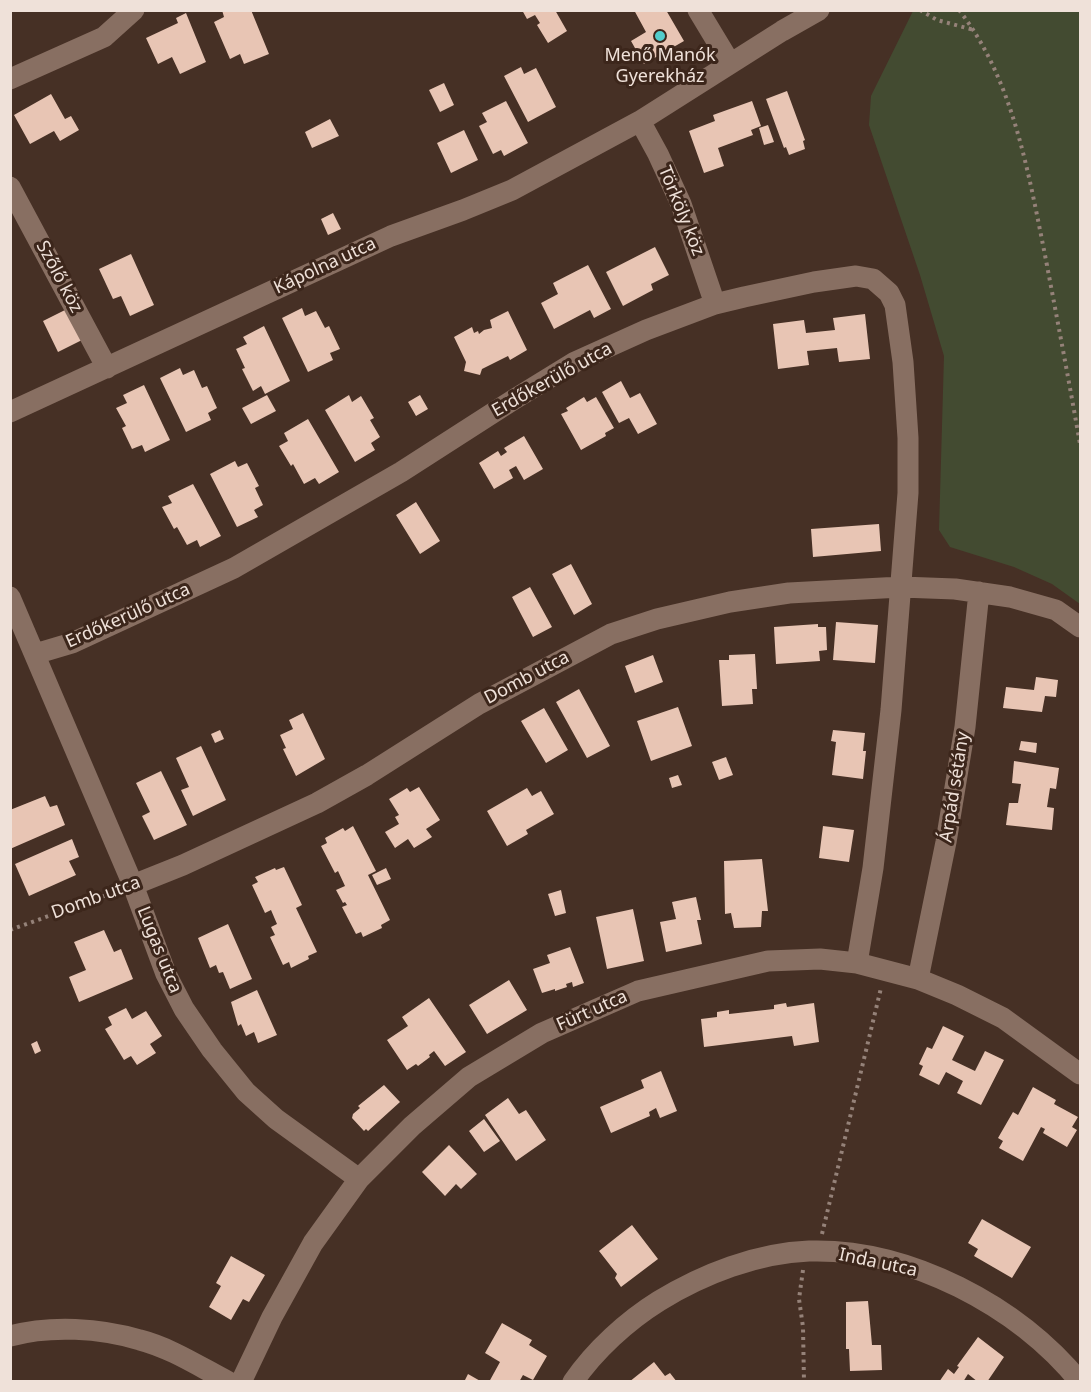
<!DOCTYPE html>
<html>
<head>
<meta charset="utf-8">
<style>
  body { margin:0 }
  #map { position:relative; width:1091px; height:1392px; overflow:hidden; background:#463025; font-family:"Noto Sans",sans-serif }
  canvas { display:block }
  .frame { position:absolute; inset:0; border:12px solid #efe1d9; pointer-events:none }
</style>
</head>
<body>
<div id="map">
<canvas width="1091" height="1392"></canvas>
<div class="frame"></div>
</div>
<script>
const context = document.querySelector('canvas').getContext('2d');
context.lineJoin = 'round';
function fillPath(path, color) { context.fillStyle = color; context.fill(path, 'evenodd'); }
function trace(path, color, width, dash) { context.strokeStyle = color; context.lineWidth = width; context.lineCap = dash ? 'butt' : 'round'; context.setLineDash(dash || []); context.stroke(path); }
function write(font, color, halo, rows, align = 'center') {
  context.font = font + ' "Noto Sans",sans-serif'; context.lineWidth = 6; context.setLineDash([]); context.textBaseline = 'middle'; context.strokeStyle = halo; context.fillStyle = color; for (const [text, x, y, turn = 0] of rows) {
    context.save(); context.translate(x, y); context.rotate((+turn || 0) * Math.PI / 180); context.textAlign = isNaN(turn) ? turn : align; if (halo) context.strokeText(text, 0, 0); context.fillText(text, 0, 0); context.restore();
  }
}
fillPath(new Path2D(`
  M913,11H1080V604L1052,584L1014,567L950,547L939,530L944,356L920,275L869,125L871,96Z`), '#434b31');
fillPath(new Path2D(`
  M222,10H251L269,54L244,64L240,54L230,59L214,22L224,17Z
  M522,10H555L567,31L548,43L537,25L540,23L535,15L527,19Z
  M634,10H666L684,41L644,64L631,41L646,32Z
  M186,13L206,62L180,74L172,57L158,64L146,38L178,23L176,18Z
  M521,67L524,74L536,68L556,107L528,122L504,76Z
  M444,83L454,105L440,112L429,90Z
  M787,91L805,140L803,141L805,149L789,155L786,147L784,148L766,99Z
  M51,94L65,119L71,116L79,130L60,141L54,131L30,144L14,115Z
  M506,101L528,143L504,156L501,150L493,154L479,126L487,122L482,113Z
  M752,101L761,126L751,130L753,135L718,148L724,166L704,173L689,131L715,121L713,115Z
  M330,119L339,136L312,148L305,132Z
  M768,125L774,142L764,145L759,128Z
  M464,130L478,160L451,173L437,143Z
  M333,213L341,229L328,235L321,219Z
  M655,247L669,275L651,284L653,290L623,306L606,272Z
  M131,254L154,305L130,316L121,296L113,299L99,269Z
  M588,265L611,309L594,318L590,310L554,329L541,303L558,294L553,283Z
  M73,306L88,337L58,352L43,321Z
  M302,308L305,316L316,311L325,328L329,326L340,349L330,353L333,360L308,372L282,318Z
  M508,311L527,350L510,360L508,356L482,369L480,375L464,371L466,362L454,337L472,327L474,333L478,331L479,334L484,330L492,328L490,320Z
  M865,314L870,359L839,362L837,348L807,351L809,365L778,369L773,324L804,320L806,333L835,330L833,318Z
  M264,326L290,381L265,394L261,386L253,391L242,369L245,368L236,349L247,344L243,337Z
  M180,368L183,375L194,370L202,388L207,386L217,408L208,413L211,420L186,432L160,378Z
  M621,381L630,398L640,393L657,424L638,434L629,418L619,423L602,392Z
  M144,385L170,440L145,452L142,445L132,449L122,428L126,426L116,408L127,403L123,395Z
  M267,395L276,411L251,424L242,408Z
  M349,395L352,402L361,396L374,418L370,420L380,437L371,443L375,450L355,462L325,410Z
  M420,395L428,409L416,416L408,402Z
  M584,397L587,402L596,397L614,428L605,433L606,436L581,450L561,414L568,411L566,408Z
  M308,419L339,472L319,484L315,478L304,484L293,464L291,466L279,446L288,441L284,433Z
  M524,436L543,469L524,480L516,466L509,470L513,478L494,489L479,463L498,451L501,456L507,452L504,448Z
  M235,461L238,467L247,463L259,486L255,488L263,505L254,510L258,517L237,527L210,474Z
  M193,484L221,536L200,547L197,540L187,545L177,527L174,529L162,507L172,503L168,496Z
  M416,502L440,541L420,554L396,515Z
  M879,524L881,551L813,557L811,529Z
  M571,564L592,604L574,615L552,574Z
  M530,587L552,627L533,637L512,597Z
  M836,622L878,625L875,663L833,660Z
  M818,624V627H826L827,650L819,651L820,661L776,664L774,627Z
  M755,654L757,689H752L753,704L722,706L719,660H729V655Z
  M653,655L663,682L635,693L625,666Z
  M1036,677L1058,680L1056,697L1045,696L1042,712L1003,708L1006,687L1034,690Z
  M579,689L610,746L587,758L556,702Z
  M678,707L692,746L651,761L637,721Z
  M544,708L568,750L546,763L521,721Z
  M303,713L325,759L296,776L283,749L286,748L280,735L293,729L289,720Z
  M220,730L224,739L215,743L211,734Z
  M833,730L865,733L863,751H866L863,779L832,775L836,742L831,741Z
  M1021,741L1037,743L1036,753L1019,750Z
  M201,746L226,800L193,816L181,790L189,787L176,758Z
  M726,757L733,775L719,780L712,762Z
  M1014,761L1059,768L1056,789L1050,788L1047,807L1054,808L1052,830L1006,825L1009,803H1018L1021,784L1012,783Z
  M161,771L187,825L154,840L142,816L150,812L136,783Z
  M678,775L682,785L672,788L669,778Z
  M419,787L440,820L426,829L432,837L414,848L408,839L395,848L385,832L399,824L395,817L399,815L389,799L407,788L410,792Z
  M527,788L532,796L541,791L554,814L526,830L528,834L507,846L487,811Z
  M45,796L50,807L57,805L65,825L10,849V810Z
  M353,826L376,871L368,875L390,920L381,925L382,928L363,937L361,932L356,934L342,907L347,905L345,902L343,903L336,890L345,886L338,871L335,873L321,846L327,843L325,838L343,828L345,831Z
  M823,826L854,830L849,862L819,858Z
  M72,839L79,857L69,861L76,875L29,896L15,864Z
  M762,859L768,911H762L761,927L734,928L731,913L725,914L724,861Z
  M284,867L302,905L296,908L317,952L308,956L309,959L291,968L289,962L283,965L270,937L275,935L271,927L277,924L271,910L265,913L252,885L258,882L255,877L275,868L276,870Z
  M386,868L391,879L377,885L372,875Z
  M561,890L566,913L555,916L548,894Z
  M696,897L701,920H697L702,944L666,952L660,922L676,919L672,902Z
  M633,909L644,961L607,969L596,917Z
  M228,924L252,979L230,989L223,972L219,973L216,965L210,968L198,938Z
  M104,930L114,952L121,949L133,979L79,1002L69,977L86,970L74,942Z
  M570,947L584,983L573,987L572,982L566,984L567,987L555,991V989L542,993L533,969L550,963L547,955Z
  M509,980L527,1010L487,1034L469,1005Z
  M257,990L277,1035L258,1043L254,1032L246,1036L241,1024L238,1026L231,1002Z
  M429,998L466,1052L445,1066L434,1051L429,1055L430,1057L418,1066L416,1064L407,1070L387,1040L408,1026L402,1017Z
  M786,1003L787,1007L814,1003L819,1042L794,1046L792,1036L704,1047L701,1019L717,1017V1012L729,1010V1014L774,1009V1005Z
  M126,1008L132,1019L146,1011L162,1036L150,1044L156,1053L137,1065L131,1056L124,1060L105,1029L112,1025L108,1017Z
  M943,1026L964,1036L952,1060L975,1071L985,1051L1004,1060L981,1105L957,1093L963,1081L946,1072L939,1085L919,1075L923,1066L919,1064L927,1047L932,1049Z
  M37,1041L41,1051L35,1054L31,1044Z
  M661,1071L677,1111L660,1118L656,1108L649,1112L650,1116L611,1133L600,1107L644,1088L641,1080Z
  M384,1085L400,1102L368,1131L366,1129L364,1131L352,1118L353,1114L360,1108L358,1106Z
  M1033,1087L1056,1100L1054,1104L1078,1117L1072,1127L1077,1130L1067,1147L1043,1133L1045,1129L1041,1127L1023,1161L999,1148L1003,1141L998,1138L1013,1112L1018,1115Z
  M508,1098L519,1114L526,1110L546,1140L516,1161L485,1115Z
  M484,1119L500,1141L484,1152L469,1131Z
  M449,1145L477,1174L461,1189L456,1184L445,1196L422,1172Z
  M982,1219L1031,1247L1012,1278L974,1256L978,1249L968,1243Z
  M632,1225L658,1259L621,1287L615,1278L617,1274L599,1251Z
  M231,1256L265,1275L249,1302L243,1299L231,1320L209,1307L221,1286L216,1283Z
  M868,1301L872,1345H881L882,1370L850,1371L849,1349H846V1302Z
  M502,1323L532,1340L529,1345L547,1356L533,1380L523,1375L519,1382H489L500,1362L485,1353Z
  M978,1337L1004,1357L987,1382H978L968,1374L963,1382H939L948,1369L954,1374L959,1367L957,1366Z
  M654,1362L665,1376L670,1373L677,1382H629Z
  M468,1374L482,1382H464Z`), '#e8c5b4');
trace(new Path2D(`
  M920,10L937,20L974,30
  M959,10C1013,79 1028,171 1045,255C1057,318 1069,381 1080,444
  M10,930L115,892
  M822,1234L881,988
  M803,1270L799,1299L803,1327L804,1382`), '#958279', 4, [3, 4.5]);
trace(new Path2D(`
  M698,10L730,63
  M10,79L104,37L134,10
  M640,121L658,154L681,204L715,304
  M10,187L107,368
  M10,412L391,236L463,210L512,190L640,121L782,31L819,10
  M10,597L133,885L166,974L184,1009L212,1050L246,1092L276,1119L359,1179
  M35,654L72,643L234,568L401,472L513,400L575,362L646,330L715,304L744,297L814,282L856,276L873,279L889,293L895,305L903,362L908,438V493L891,710L873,868L857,963
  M133,885L183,865L317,803L367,775L479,704L611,634L657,619L730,602L789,593L901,587L955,589L1010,597L1056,610L1080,627
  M918,979L946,842L965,727L979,592
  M10,1336C51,1325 100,1328 140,1340C171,1348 200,1367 229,1382
  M241,1382L272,1317L313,1243L359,1179L412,1126L469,1077L542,1033L638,991L768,961L820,959L857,963L918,979L957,995L1003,1018L1080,1074
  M573,1382C595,1350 627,1321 659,1301C703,1274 757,1253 809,1251C909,1248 1018,1306 1080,1382`), '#886f62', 21);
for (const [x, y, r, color] of [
  [660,36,6,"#52cdcc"]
]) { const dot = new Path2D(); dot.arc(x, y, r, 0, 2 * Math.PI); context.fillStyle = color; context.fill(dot); trace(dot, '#3c261b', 2); }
write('18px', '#efe1d9', '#3c261b', [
  ["Menő Manók",660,56],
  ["Gyerekház",660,77]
]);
write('18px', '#efe1d9', '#3c261b', [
  ["Törköly köz",681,211,68],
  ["Kápolna utca",325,266,-25],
  ["Szőlő köz",59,277,62],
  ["Erdőkerülő utca",552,380,-29],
  ["Erdőkerülő utca",128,616,-24],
  ["Domb utca",527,678,-28],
  ["Árpád sétány",955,787,-81],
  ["Domb utca",96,898,-20],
  ["Lugas utca",159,950,68],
  ["Fürt utca",592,1011,-24],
  ["Inda utca",878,1263,12]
]);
</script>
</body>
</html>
